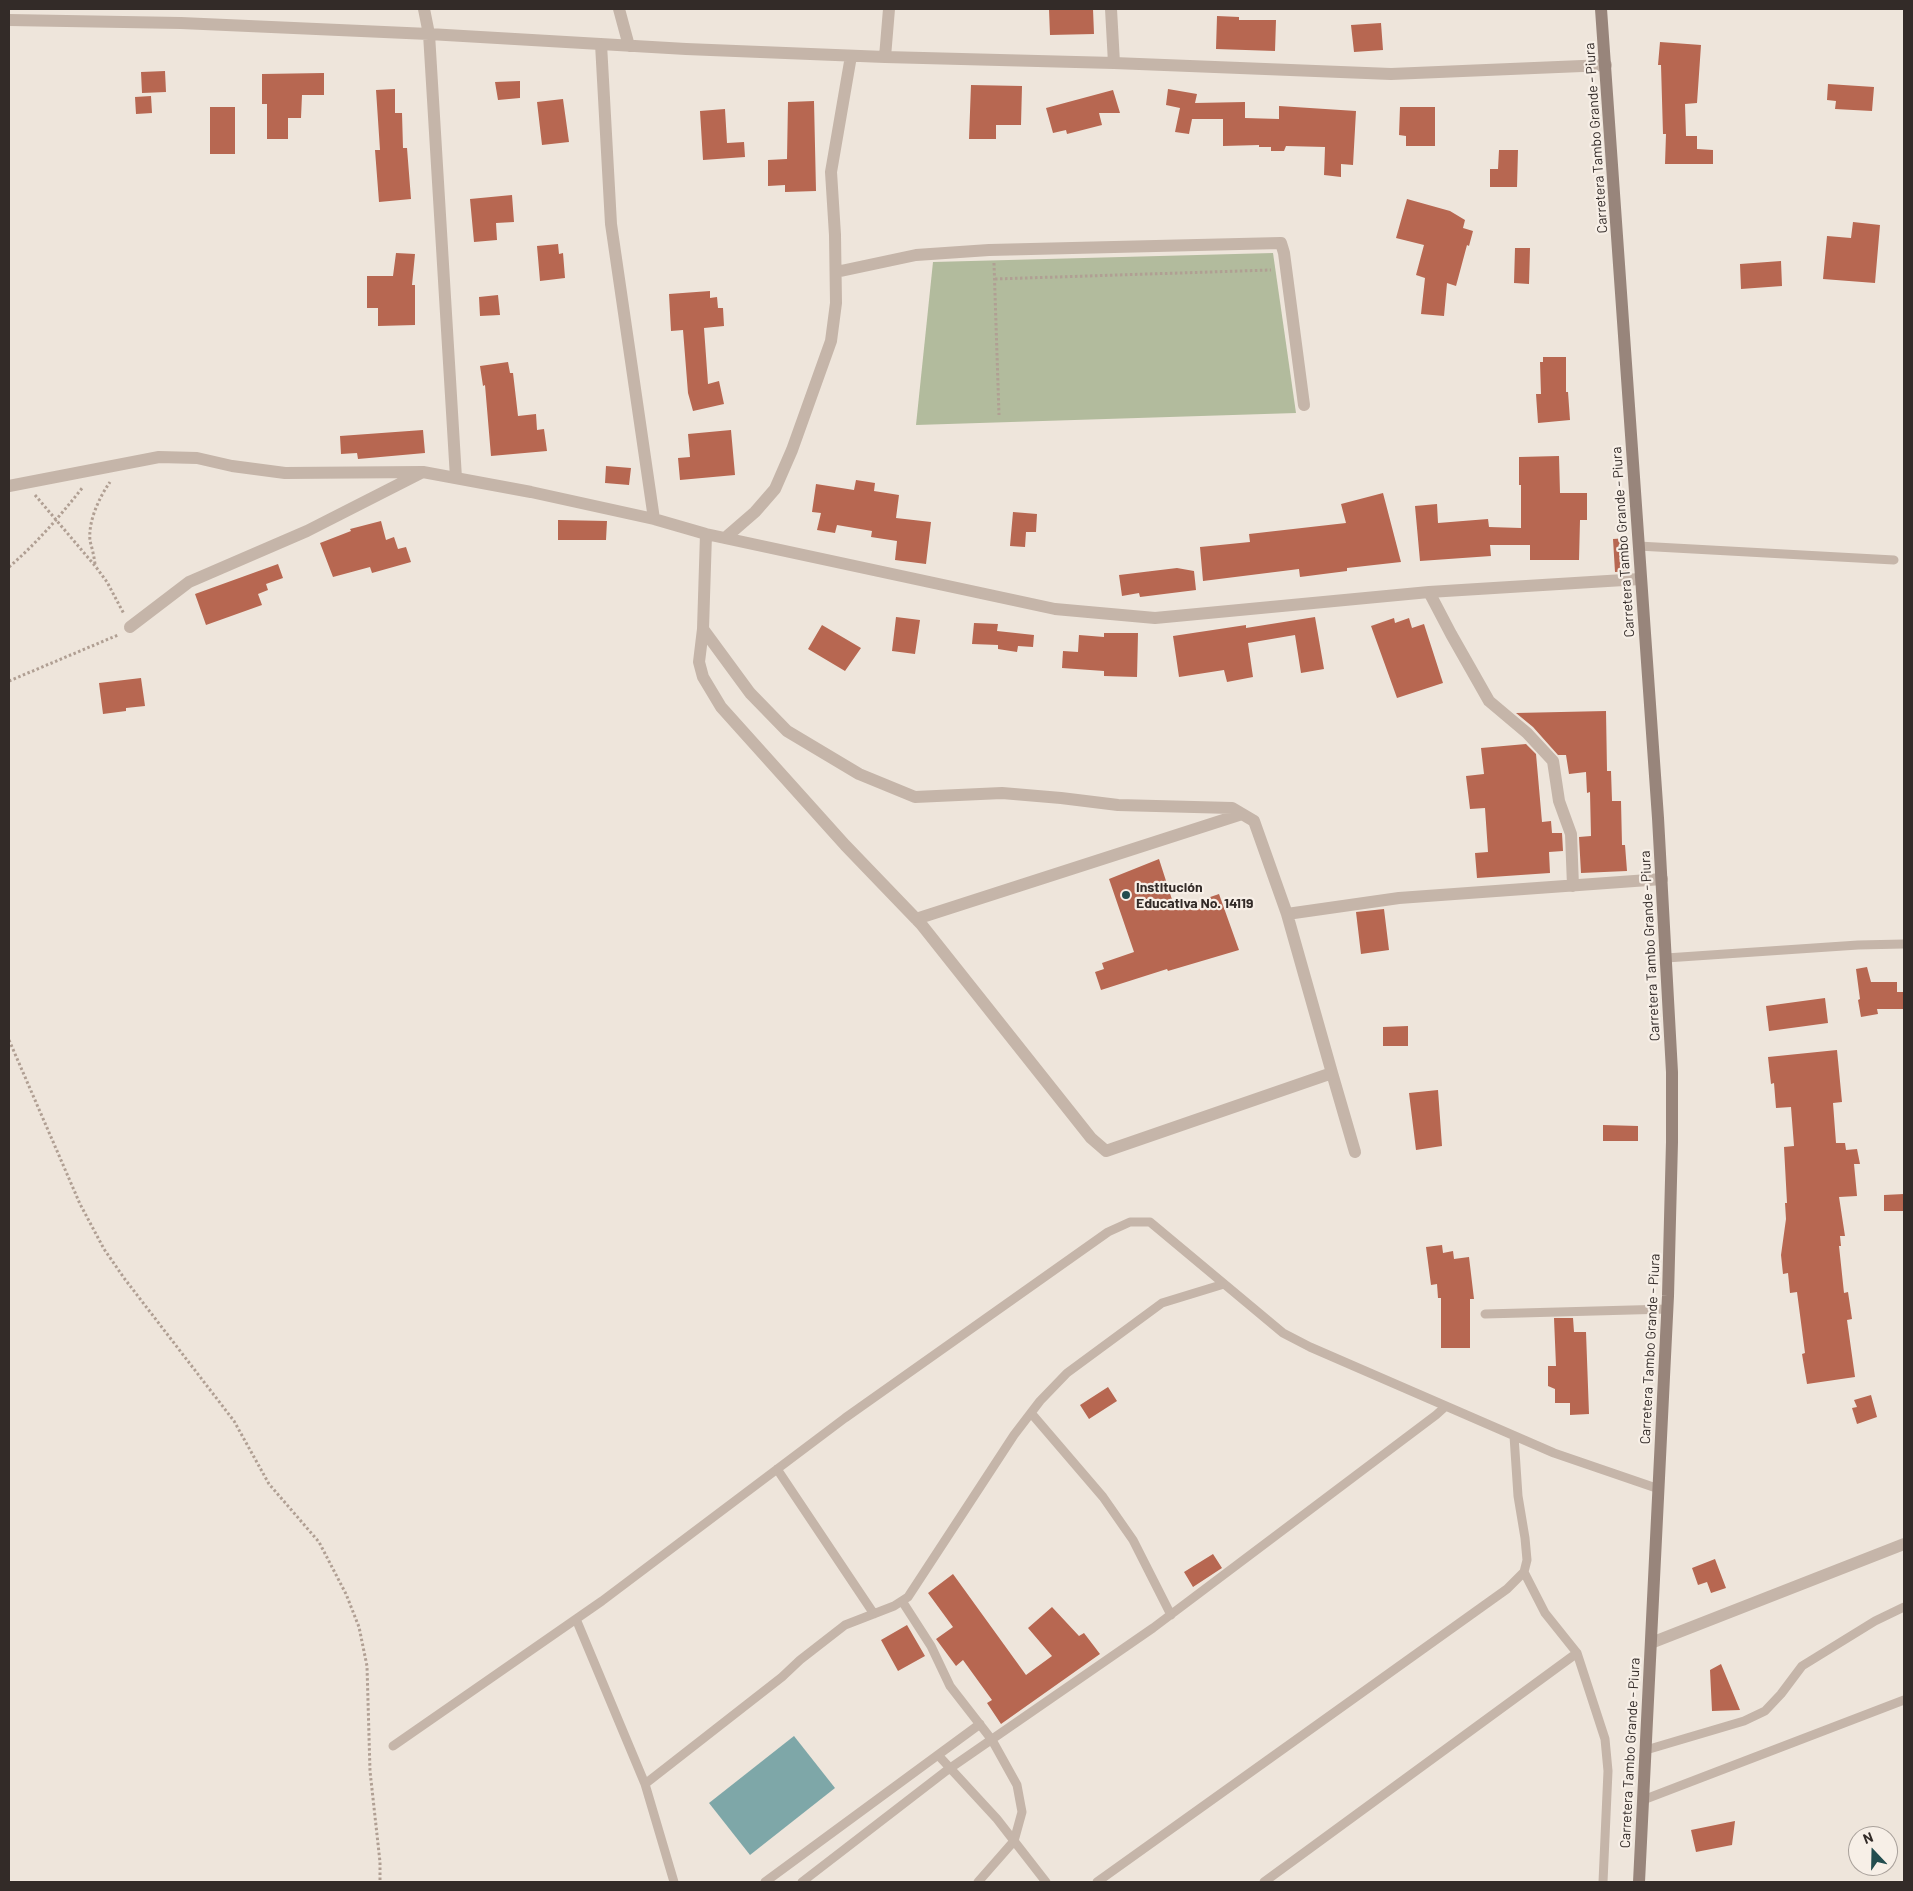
<!DOCTYPE html>
<html>
<head>
<meta charset="utf-8">
<style>
  body { margin:0 }
  #map { position:relative; width:1913px; height:1891px; overflow:hidden; background:#eee5db; font-family:Barlow,sans-serif }
  canvas { display:block }
  .frame { position:absolute; inset:0; border:10px solid #332b28; pointer-events:none }
  .north { position:absolute; left:1848px; top:1826px; width:50px; height:50px; box-sizing:border-box; background:#f7efe7; border:1px solid #a9a19b; border-radius:50%; rotate:339deg; font-size:14px; font-weight:700; line-height:20px; text-align:center; color:#332b28 }
  .north::after { content:''; display:block; margin:auto; width:18px; height:22px; background:#234d4f; clip-path:polygon(50% 0,100% 100%,50% 72%,0 100%) }
</style>
</head>
<body>
<div id="map">
<canvas width="1913" height="1891"></canvas>
<div class="frame"></div>
<div class="north">N</div>
</div>
<script>
const context = document.querySelector('canvas').getContext('2d');
context.lineJoin = 'round';
function fillPath(path, color) { context.fillStyle = color; context.fill(path, 'evenodd'); }
function trace(path, color, width, dash) { context.strokeStyle = color; context.lineWidth = width; context.lineCap = dash ? 'butt' : 'round'; context.setLineDash(dash || []); context.stroke(path); }
function write(font, color, halo, rows, align = 'center') {
  context.font = font + ' Barlow,sans-serif'; context.lineWidth = 4.5; context.setLineDash([]); context.textBaseline = 'middle'; context.strokeStyle = halo; context.fillStyle = color; for (const [text, x, y, turn = 0] of rows) {
    context.save(); context.translate(x, y); context.rotate((+turn || 0) * Math.PI / 180); context.textAlign = isNaN(turn) ? turn : align; if (halo) context.strokeText(text, 0, 0); context.fillText(text, 0, 0); context.restore();
  }
}
fillPath(new Path2D(`
  M1273,253L1296,413L916,425L933,262Z`), '#b2bb9d');
fillPath(new Path2D(`
  M794,1736L835,1788L750,1855L709,1803Z`), '#7ea7a8');
fillPath(new Path2D(`
  M1049,9H1093L1094,34L1050,35Z
  M1217,16L1239,17V20H1276L1275,51L1216,49Z
  M1381,23L1383,50L1354,52L1351,25Z
  M1660,42L1701,45L1697,103L1685,104L1686,136H1697V149L1713,150V164H1665L1666,134H1663L1661,65H1658Z
  M165,71L166,92L142,93L141,72Z
  M324,73V95H302L301,118H288V139H267V104H262V74Z
  M520,81V98L498,100L495,82Z
  M1828,84L1874,87L1872,111L1835,109L1836,101L1827,100Z
  M971,85L1022,86L1021,125H996V139H969Z
  M395,89V113H402L403,148H407L411,199L379,202L375,150H380L376,90Z
  M1168,89L1197,94L1195,103L1245,102V118L1279,119V106L1356,111L1353,165L1341,164V177L1324,175L1325,147L1286,146L1284,151H1271V147H1259V145L1223,146V119H1192L1189,134L1175,132L1180,108L1166,105Z
  M1113,90L1120,113H1099L1102,125L1067,134L1066,130L1053,133L1046,108Z
  M151,96L152,113L136,114L135,97Z
  M563,99L569,142L542,145L537,102Z
  M814,101L816,191L785,192V185L768,186V160L787,159L788,102Z
  M210,107H235V154H210Z
  M1400,107H1435V146H1406V136L1399,135Z
  M725,109L727,143L744,142L745,157L703,160L700,111Z
  M1499,150H1518L1517,187H1490V169H1498Z
  M512,195L514,222L496,223L497,240L474,242L470,199Z
  M1407,199L1450,211L1465,220L1463,228L1473,231L1469,246L1467,245L1456,286L1447,283L1444,316L1421,314L1425,278L1416,275L1424,245L1396,238Z
  M1853,222L1880,225L1875,283L1823,279L1827,236L1851,238Z
  M558,244L559,254L563,253L565,278L540,281L537,246Z
  M1515,248H1530L1529,284L1514,283Z
  M396,253L415,254L412,285H415V325L378,326V308H367V276H393Z
  M1781,261L1782,286L1741,289L1740,264Z
  M710,291V298L717,297L718,308H723L724,326L704,328L708,384L719,381L724,404L693,411L688,393L683,330L671,331L669,294Z
  M498,295L500,315L480,316L479,297Z
  M1543,357H1566V392H1568L1570,420L1538,423L1536,394H1541L1540,362H1543Z
  M508,362L510,373H513L518,416L536,414L537,430L544,429L547,451L491,456L485,385L483,386L480,366Z
  M423,430L425,453L358,459L357,453L341,454L340,436Z
  M731,430L735,475L680,480L678,458L690,457L688,434Z
  M1559,456L1560,493H1587V520H1580L1579,560H1530V545H1490L1491,556L1420,561L1415,506L1437,504L1438,523L1488,519L1489,527L1521,528V485H1519V457Z
  M606,466L631,468L629,485L605,483Z
  M856,480L875,483L874,491L899,495L896,518L931,522L926,564L895,560L897,541L871,537L872,531L837,525L835,533L817,530L821,513L812,512L816,484L854,490Z
  M1383,493L1401,562L1347,568V571L1300,577L1299,569L1203,581L1200,547L1250,542L1249,534L1346,523L1341,504Z
  M1013,512L1037,514L1036,532H1026L1025,547L1010,546Z
  M558,520L607,521L606,540H558Z
  M381,521L386,540L394,537L398,549L406,547L411,562L372,573L370,567L333,577L320,543L351,531L350,529Z
  M1628,538L1630,571L1615,572L1613,539Z
  M278,564L283,578L266,584L268,590L258,594L262,605L206,625L195,594Z
  M1177,568L1194,571L1196,590L1140,597L1139,593L1122,596L1119,575Z
  M896,617L920,620L915,654L892,651Z
  M1315,617L1324,669L1301,673L1295,635L1248,643L1253,677L1227,682L1224,670L1179,677L1173,636L1246,625V628Z
  M1394,618L1395,623L1409,618L1412,628L1424,624L1443,683L1397,698L1371,626Z
  M974,623L998,624L997,631L1034,635L1033,647L1018,646L1017,652L998,649V645L972,644Z
  M822,625L861,648L845,671L808,649Z
  M1104,633H1138L1137,677L1104,676V671L1062,668L1063,651L1078,652L1079,635L1104,637Z
  M141,678L145,706L126,708V711L103,714L99,683Z
  M1606,711L1607,771H1611L1612,801H1621L1622,845H1625L1627,871L1581,873L1579,837L1591,836L1590,792L1587,793L1586,772L1569,774L1566,755H1558L1533,727L1516,713Z
  M1526,744L1536,754L1542,822L1551,821L1552,833H1562L1563,851L1549,852L1550,873L1477,878L1475,853L1488,852L1485,808L1470,809L1466,776L1484,774L1481,748Z
  M1159,859L1175,909L1219,894L1239,950L1168,971L1167,969L1101,990L1095,972L1104,969L1102,963L1134,952L1109,879Z
  M1384,909L1389,950L1361,954L1356,912Z
  M1867,967L1871,982H1897V992H1903V1009H1877L1878,1014L1861,1017L1858,1000L1860,999L1856,969Z
  M1825,998L1828,1023L1769,1031L1766,1006Z
  M1408,1026V1046H1383V1027Z
  M1837,1050L1842,1102L1833,1103L1836,1143H1845L1846,1150L1857,1149L1860,1164H1854L1857,1196L1839,1197L1845,1236H1840L1841,1246H1839L1844,1293L1848,1292L1852,1319L1847,1320L1855,1377L1807,1384L1802,1354L1805,1353L1797,1292L1790,1293L1788,1273L1783,1274L1781,1255L1786,1219L1785,1203H1787L1784,1147L1794,1146L1791,1107L1776,1108L1774,1083L1771,1084L1768,1057Z
  M1438,1090L1442,1146L1416,1150L1409,1093Z
  M1603,1125L1638,1126V1141H1603Z
  M1904,1194V1211H1884V1195Z
  M1442,1245L1443,1253L1453,1251L1454,1259L1469,1257L1474,1299H1470V1348H1441V1298H1438L1437,1284L1431,1285L1426,1247Z
  M1554,1318H1573L1574,1332H1586L1589,1414L1570,1415V1403H1555V1389L1548,1386V1366H1556Z
  M1108,1387L1117,1401L1089,1419L1080,1405Z
  M1871,1395L1877,1417L1857,1424L1852,1408L1857,1407L1854,1400Z
  M1213,1554L1222,1568L1193,1587L1184,1572Z
  M1715,1559L1726,1588L1711,1593L1707,1582L1698,1585L1692,1568Z
  M953,1574L1026,1675L1052,1656L1028,1628L1052,1607L1079,1636L1084,1633L1100,1654L1001,1724L987,1703L992,1700L963,1660L956,1666L936,1639L953,1627L928,1593Z
  M907,1625L925,1656L898,1671L881,1640Z
  M1721,1664L1740,1710L1712,1711L1710,1670Z
  M1735,1821L1732,1845L1696,1852L1691,1830Z`), '#b76751');
trace(new Path2D(`
  M994,263L999,415
  M995,279L1271,270
  M35,495L96,567L107,582L124,614
  M95,564C94,556 92,548 90,541C88,521 99,498 110,482
  M9,567C37,543 60,516 83,487
  M9,681L118,635
  M9,1040L80,1204L104,1249L124,1278L234,1421L269,1484L319,1542L346,1594L359,1627L367,1666L370,1771L380,1862V1882`), '#b09f93', 3, [2.5, 2.5]);
trace(new Path2D(`
  M1638,546L1894,560
  M1666,958L1858,945L1904,944
  M1485,1314L1668,1309
  M1031,1413L1103,1497L1133,1540L1171,1615
  M777,1469L874,1614
  M1524,1572L1545,1613L1577,1653L1605,1739L1608,1771L1603,1882
  M902,1601L931,1646L950,1686L992,1740L1017,1785L1022,1812L1014,1841L978,1882
  M576,1619L645,1784L674,1882
  M393,1746L602,1601L845,1418L1108,1232L1130,1222H1150L1283,1333L1310,1347L1554,1453L1659,1489
  M1646,1750L1744,1721L1765,1711L1781,1694L1802,1666L1875,1621L1904,1607
  M938,1755L997,1819L1046,1882
  M645,1784L782,1677L800,1660L845,1625L894,1606L908,1597L1014,1435L1040,1401L1067,1373L1162,1303L1224,1284
  M1643,1800L1904,1700
  M765,1882L980,1724
  M802,1882L946,1771L1153,1628L1436,1415L1446,1406
  M1097,1882L1507,1589L1524,1572L1527,1560L1525,1538L1518,1496L1514,1436
  M1264,1882L1577,1653`), '#c5b5a9', 9);
trace(new Path2D(`
  M424,9L429,34L456,478
  M619,9L629,46
  M1111,9L1114,63
  M9,20L181,23L429,34L686,49L885,57L1114,63L1391,74L1606,65
  M601,44L611,224L654,519
  M885,57L889,9
  M836,272L916,255L989,250L1281,243L1284,253L1304,405
  M9,486L159,457L197,458L232,466L285,473L423,472L531,492L654,519L706,534L1055,609L1155,618L1429,592L1640,579
  M725,538L755,512L775,489L792,450L831,341L836,303L835,235L831,172L851,56
  M1429,592L1451,634L1489,701L1527,733L1553,761L1559,801L1571,834L1573,886
  M130,627L189,582L307,531L421,473
  M703,629L750,693L787,731L859,774L915,797L1002,793L1061,798L1118,805L1232,808L1254,821L1287,914L1332,1073L1106,1151L1091,1138L921,924L845,845L721,707L703,677L699,662L703,629L706,534
  M1287,914L1399,898L1662,879
  M916,919L1242,814
  M1332,1073L1355,1152
  M1651,1643L1904,1544`), '#c5b5a9', 12);
trace(new Path2D(`
  M1601,9L1658,818L1672,1072V1142L1668,1296L1639,1882`), '#98857b', 12);
for (const [x, y, r, color] of [
  [1126,895,5,"#234d4f"]
]) { const dot = new Path2D(); dot.arc(x, y, r, 0, 2 * Math.PI); context.fillStyle = color; context.fill(dot); trace(dot, '#f7efe7', 2); }
write('14px', '#332b28', '#f7efe7', [
  ["Carretera Tambo Grande - Piura",1596,138,-94],
  ["Carretera Tambo Grande - Piura",1623,542,-94],
  ["Carretera Tambo Grande - Piura",1650,946,-93],
  ["Carretera Tambo Grande - Piura",1650,1349,-87],
  ["Carretera Tambo Grande - Piura",1630,1753,-87]
]);
write('bold 14px', '#332b28', '#f7efe7', [
  ["Institución",1136,887],
  ["Educativa No. 14119",1136,903]
], 'left');
</script>
</body>
</html>
